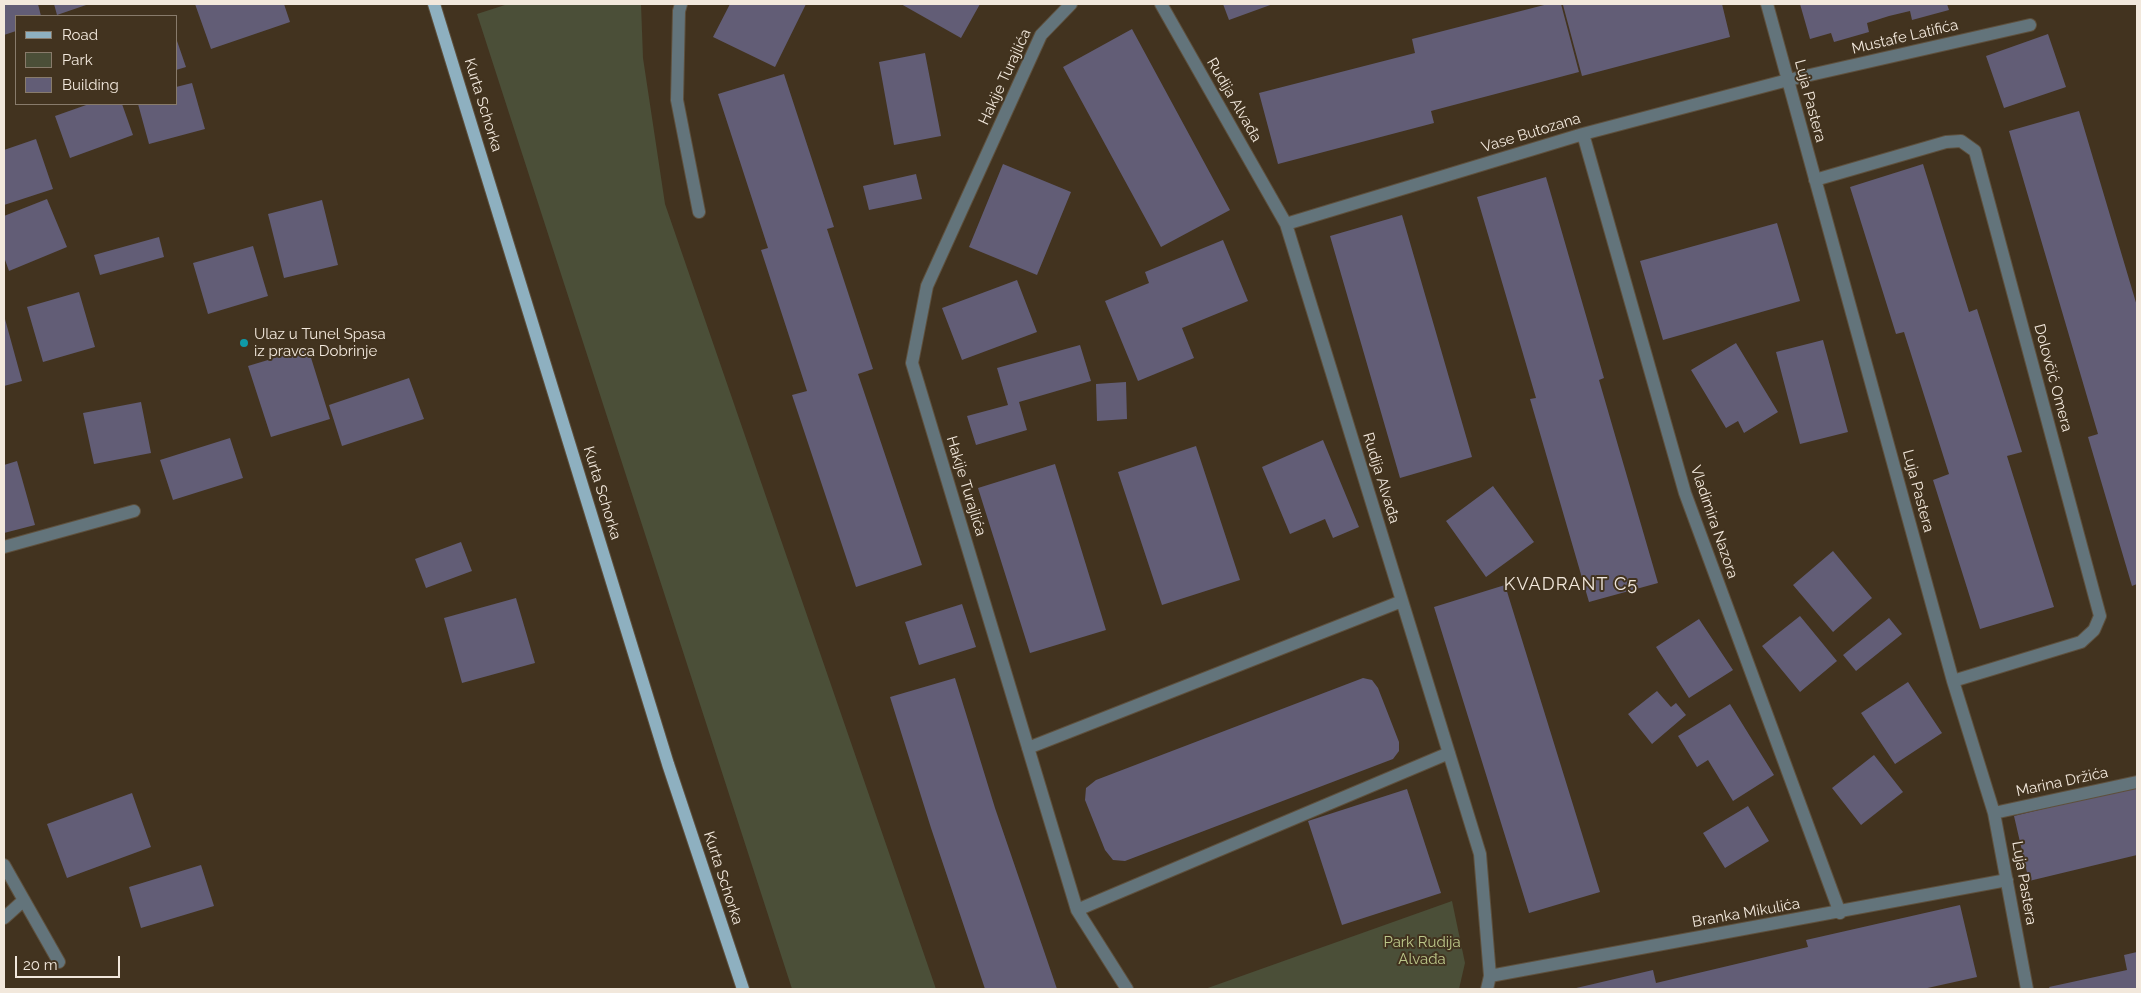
<!DOCTYPE html>
<html>
<head>
<meta charset="utf-8">
<style>
  body { margin:0 }
  #map { position:relative; width:2141px; height:993px; overflow:hidden; background:#42331f; font-family:Raleway,sans-serif }
  canvas { display:block }
  .frame { position:absolute; inset:0; border:5px solid #f2e8dc; pointer-events:none }
  .legend { position:absolute; left:15px; top:15px; width:162px; height:90px; box-sizing:border-box; background:#42331f; border:1px solid #887b6b; margin:0; padding:6px 9px; list-style:none; font-size:15px; color:#f2e8dc }
  .legend li { display:flex; align-items:center; gap:10px; height:25px }
  .legend b { width:25px; border:1px solid #887b6b }
  .scale { position:absolute; left:15px; top:956px; width:105px; height:22px; box-sizing:border-box; border:2px solid #f2e8dc; border-top:0; padding-left:6px; font-size:15px; line-height:18px; white-space:nowrap; color:#f2e8dc; -webkit-text-stroke:4px #42331f; paint-order:stroke }
</style>
</head>
<body>
<div id="map">
<canvas width="2141" height="993"></canvas>
<div class="frame"></div>
<ul class="legend">
<li><b style="height:6px;background:#8eb0c0"></b>Road</li>
<li><b style="height:14px;background:#4b4f38"></b>Park</li>
<li><b style="height:14px;background:#625d76"></b>Building</li>
</ul>
<div class="scale">20 m</div>
</div>
<script>
const context = document.querySelector('canvas').getContext('2d');
context.lineJoin = 'round';
function fillPath(path, color) { context.fillStyle = color; context.fill(path, 'evenodd'); }
function trace(path, color, width, dash) { context.strokeStyle = color; context.lineWidth = width; context.lineCap = dash ? 'butt' : 'round'; context.setLineDash(dash || []); context.stroke(path); }
function write(font, color, halo, rows, align = 'center') {
  context.font = font + ' Raleway,sans-serif'; context.lineWidth = 4; context.setLineDash([]); context.textBaseline = 'middle'; context.strokeStyle = halo; context.fillStyle = color; for (const [text, x, y, turn = 0] of rows) {
    context.save(); context.translate(x, y); context.rotate((+turn || 0) * Math.PI / 180); context.textAlign = isNaN(turn) ? turn : align; if (halo) context.strokeText(text, 0, 0); context.fillText(text, 0, 0); context.restore();
  }
}
fillPath(new Path2D(`
  M508,4H641L643,58L665,204L936,989H792L477,14Z
  M1452,901L1465,963L1459,989H1205Z`), '#4b4f38');
fillPath(new Path2D(`
  M4,4H38L41,16H16V31L4,35Z
  M54,4H89L57,15Z
  M195,4H284L290,22L211,49Z
  M730,4H806L775,67L713,37Z
  M901,4H980L961,38Z
  M1223,4H1273L1229,20Z
  M1548,4H1561L1579,72L1431,111L1434,123L1278,164L1259,93L1415,53L1412,39Z
  M1566,4H1722L1730,37L1582,76L1563,5Z
  M1800,4H1947L1949,10L1912,20L1910,11L1889,16L1867,23L1869,32L1834,42L1831,33L1810,39Z
  M1132,29L1230,210L1161,247L1063,67Z
  M2048,34L2066,87L2004,108L1986,56Z
  M176,38L186,67L176,70Z
  M925,53L941,136L894,145L879,62Z
  M784,74L834,227L827,229L873,369L858,374L922,565L856,587L792,395L807,391L761,250L768,248L718,94Z
  M192,83L205,129L149,144L138,104H176V87Z
  M89,104H122L133,135L70,158L55,116Z
  M2079,111L2137,306V584L2132,586L2088,437L2098,434L2009,131Z
  M36,139L53,189L4,205V150Z
  M1003,164L1071,192L1037,275L969,247Z
  M1923,164L1969,312L1977,309L2022,452L2007,456L2054,607L1980,629L1933,480L1949,474L1904,332L1896,334L1850,187Z
  M916,174L922,199L869,210L863,186Z
  M1546,177L1604,378L1599,380L1658,583L1589,602L1530,399L1536,398L1477,197Z
  M47,199L67,247L9,271L4,257V216Z
  M322,200L338,265L284,278L268,214Z
  M1402,215L1472,457L1400,478L1330,236Z
  M1777,223L1800,301L1663,340L1640,261Z
  M159,237L164,257L100,275L94,255Z
  M1223,240L1248,301L1182,328L1194,358L1138,381L1105,301L1149,283L1145,272Z
  M253,246L268,296L208,314L193,263Z
  M1017,280L1037,332L962,360L942,308Z
  M79,292L95,347L43,362L27,307Z
  M4,319H5L22,381L4,386Z
  M1823,340L1848,432L1800,444L1776,352Z
  M1736,343L1778,412L1744,433L1738,421L1726,428L1691,370Z
  M1080,345L1091,381L1019,402L1027,430L976,445L967,416L1008,405L997,368Z
  M308,348L330,419L271,437L248,366Z
  M409,378L424,419L342,446L329,405Z
  M1126,382L1127,419L1097,421L1096,384Z
  M141,402L151,453L94,464L83,413Z
  M230,438L243,478L173,500L160,460Z
  M1323,440L1359,527L1333,538L1325,519L1290,534L1262,467Z
  M1196,446L1240,580L1162,605L1118,472Z
  M17,461L35,525L4,533V465Z
  M1055,464L1106,630L1030,653L978,488Z
  M1493,486L1534,542L1486,577L1446,521Z
  M461,542L472,571L426,588L415,559Z
  M1833,551L1872,598L1833,632L1793,585Z
  M1505,585L1600,892L1529,913L1434,607Z
  M516,598L535,663L462,683L444,618Z
  M962,604L976,647L919,665L905,622Z
  M1800,616L1837,661L1800,692L1762,646Z
  M1889,618L1902,634L1856,671L1843,655Z
  M1699,619L1733,670L1689,698L1656,647Z
  M955,678L995,808L1057,989H985L931,828L890,697Z
  M1363,678L1372,680L1378,688L1399,742V751L1393,759L1125,861L1113,860L1105,850L1085,800L1086,788L1096,780Z
  M1908,682L1942,733L1895,764L1861,713Z
  M1657,691L1671,707L1676,703L1686,715L1652,744L1628,714Z
  M1730,704L1774,775L1733,801L1708,760L1697,767L1678,736Z
  M1874,755L1903,792L1861,825L1832,788Z
  M2137,786V855L2029,881L2014,816Z
  M1407,789L1441,893L1342,925L1308,821Z
  M132,793L151,847L67,878L47,824Z
  M1748,806L1769,841L1725,868L1703,833Z
  M201,865L214,906L141,928L129,887Z
  M1960,905L1977,977L1923,989H1572L1653,970L1656,983L1808,947L1806,940Z
  M2137,952V989H2050L2049,987L2127,970L2124,955Z`), '#625d76');
const minor = new Path2D(`
  M681,4L679,11L677,100L699,212
  M1071,4L1041,35L927,286L912,363L1077,910L1127,989
  M1161,4L1286,224L1480,854L1490,976L1487,989
  M1767,4L1953,681L1994,813L2027,989
  M1583,134L1685,493L1840,913
  M1815,180L1946,142L1961,141L1975,151L2100,616L2094,630L2081,642L1953,681
  M1286,224L1583,134L1788,80L2030,25
  M4,547L134,511
  M1028,748L1402,601
  M1994,813L2137,782
  M4,865L59,962
  M1077,910L1449,753
  M4,918L24,900
  M1490,976L2007,880`);
const major = new Path2D(`
  M434,4L668,764L743,989`);
trace(minor, '#5e503d', 14);
trace(major, '#5e503d', 14);
trace(minor, '#63747b', 12);
trace(major, '#8eb0c0', 12);
for (const [x, y, r, color] of [
  [244,343,5,"#0f9aa8"]
]) { const dot = new Path2D(); dot.arc(x, y, r, 0, 2 * Math.PI); context.fillStyle = color; context.fill(dot); trace(dot, '#42331f', 2); }
write('15px', '#f2e8dc', '#42331f', [
  ["Mustafe Latifića",1905,37,-13],
  ["Hakije Turajlića",1005,77,-65],
  ["Rudija Alvađa",1234,100,60],
  ["Luja Pastera",1810,101,75],
  ["Kurta Schorka",483,105,73],
  ["Vase Butozana",1531,133,-17],
  ["Dolovčić Omera",2053,378,75],
  ["Rudija Alvađa",1381,478,73],
  ["Hakije Turajlića",966,486,73],
  ["Luja Pastera",1918,491,75],
  ["Kurta Schorka",602,493,73],
  ["Vladimira Nazora",1714,522,71],
  ["Marina Držića",2062,782,-12],
  ["Kurta Schorka",723,878,72],
  ["Luja Pastera",2024,883,80],
  ["Branka Mikulića",1746,913,-10]
]);
write('15px', '#f2e8dc', '#42331f', [
  ["Ulaz u Tunel Spasa",254,334],
  ["iz pravca Dobrinje",254,351]
], 'left');
write('15px', '#bcc78a', '#42331f', [
  ["Park Rudija",1422,942],
  ["Alvađa",1422,959]
]);
context.letterSpacing = '1px';
write('18px', '#f2e8dc', '#42331f', [
  ["KVADRANT C5",1571,585]
]);
context.letterSpacing = '0px';
</script>
</body>
</html>
